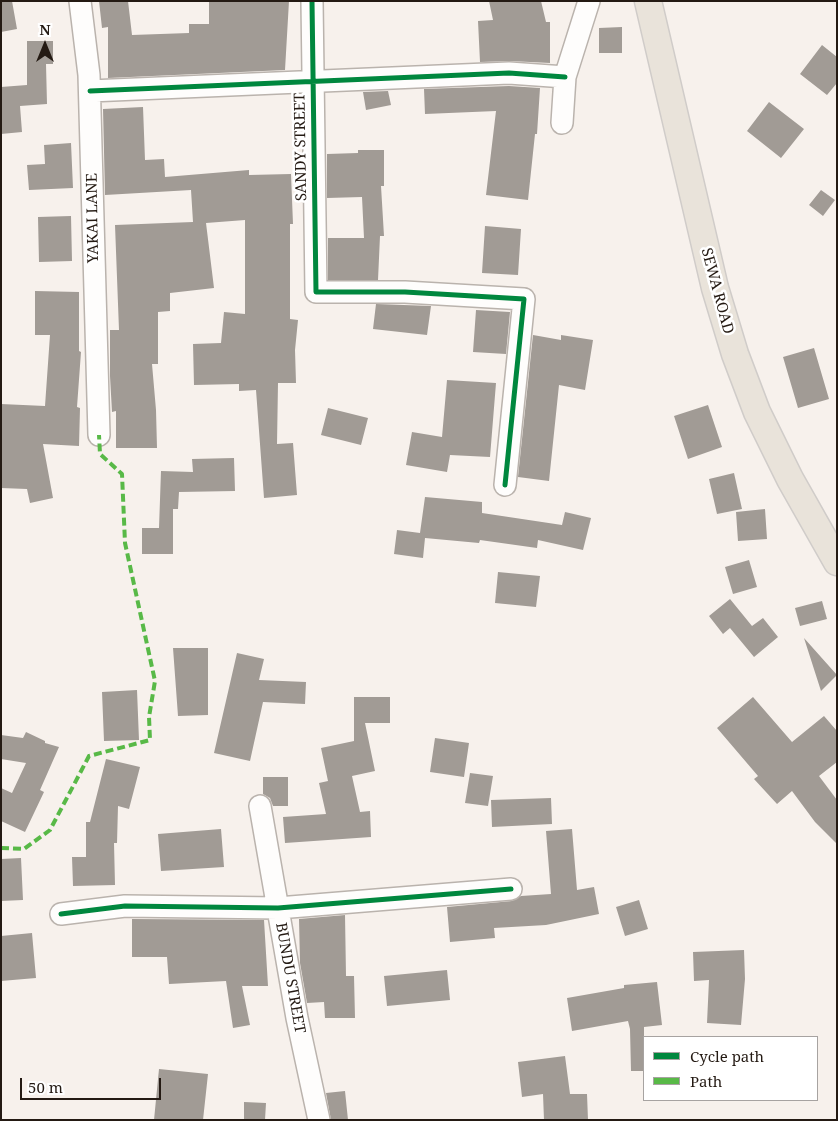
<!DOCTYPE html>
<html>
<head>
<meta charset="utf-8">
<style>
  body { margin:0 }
  #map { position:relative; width:838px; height:1121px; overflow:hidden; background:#f7f1ec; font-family:"Noto Serif",serif }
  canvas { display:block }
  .frame { position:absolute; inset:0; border:2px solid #241a13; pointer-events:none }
  .legend { position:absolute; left:643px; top:1036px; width:175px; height:65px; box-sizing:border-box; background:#fff; border:1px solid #a7a3a1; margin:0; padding:6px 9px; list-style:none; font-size:15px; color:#241a13 }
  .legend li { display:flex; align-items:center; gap:10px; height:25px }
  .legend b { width:25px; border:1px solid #a7a3a1 }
  .north { position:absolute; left:20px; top:20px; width:50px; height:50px; -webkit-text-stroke:4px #fff; paint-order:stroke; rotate:0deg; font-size:14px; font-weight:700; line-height:20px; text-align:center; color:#241a13 }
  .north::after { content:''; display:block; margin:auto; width:18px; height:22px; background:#241a13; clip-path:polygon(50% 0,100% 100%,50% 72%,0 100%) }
  .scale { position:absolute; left:20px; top:1078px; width:141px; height:22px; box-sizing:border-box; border:2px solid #241a13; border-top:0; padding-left:6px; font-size:15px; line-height:18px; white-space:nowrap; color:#241a13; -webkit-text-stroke:4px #fff; paint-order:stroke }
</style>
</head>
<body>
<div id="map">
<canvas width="838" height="1121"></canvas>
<div class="frame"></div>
<ul class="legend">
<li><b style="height:6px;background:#00873e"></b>Cycle path</li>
<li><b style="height:6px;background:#58b947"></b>Path</li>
</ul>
<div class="north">N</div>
<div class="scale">50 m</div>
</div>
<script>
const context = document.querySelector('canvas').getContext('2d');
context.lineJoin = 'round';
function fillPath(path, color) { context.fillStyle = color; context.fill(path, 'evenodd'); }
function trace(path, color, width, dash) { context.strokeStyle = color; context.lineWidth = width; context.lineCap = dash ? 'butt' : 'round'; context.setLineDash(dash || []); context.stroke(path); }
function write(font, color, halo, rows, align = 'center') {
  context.font = font + ' "Noto Serif",serif'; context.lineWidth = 5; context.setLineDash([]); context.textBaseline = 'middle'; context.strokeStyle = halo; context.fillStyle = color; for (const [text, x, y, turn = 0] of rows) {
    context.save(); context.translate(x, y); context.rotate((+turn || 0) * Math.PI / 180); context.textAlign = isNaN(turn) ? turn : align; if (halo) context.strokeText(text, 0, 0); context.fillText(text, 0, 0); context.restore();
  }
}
fillPath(new Path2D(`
  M1,1H12L17,29L1,32Z
  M99,1H128L132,35L189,33V24H209V1H289L285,70L108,78V27L102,28Z
  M489,1H541L546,22H550V63L510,61L480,62L478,21L493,20Z
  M622,27V53H599V28Z
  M27,41H53V64H46L47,104L20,106L22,132L1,134V87L27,85Z
  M822,45L837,57V83L827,95L800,74Z
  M509,86L540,88L537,134H535L528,200L486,195L496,111L425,114L424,89Z
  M388,91L391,105L366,110L363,92Z
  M769,102L804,129L781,158L747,131Z
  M143,107L145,160L164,159L165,177L249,170V175L291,174L293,224H290V319L298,320L295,350L296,383H278L277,444L293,443L297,495L264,498L256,390L239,391V384L194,385L193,344L221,343L224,312L245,314V220L206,223L214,288L170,293V311L158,312V364H152L156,410L157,448H116V411L112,412L110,376V330H119L115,225L193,222L191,190L105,195L103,109Z
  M71,143L73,188L29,190L27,165L45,164L44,145Z
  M358,150H384V186H381L384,236H380L378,280H328V238H364L362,197L327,198V154L358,153Z
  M821,190L835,200L823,216L809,205Z
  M71,216L72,261L39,262L38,217Z
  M485,226L521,229L518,275L482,273Z
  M35,291L79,292V351L81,352L77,407L80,408L79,446L43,444L53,498L30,503L27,489L1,488V404L45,406L50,335H35Z
  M376,304L431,306L427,335L373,329Z
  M476,310L510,312L506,354L473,352Z
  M533,335L561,340V335L593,340L585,390L559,385L549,481L518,477Z
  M814,348L829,399L798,408L783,357Z
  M447,380L496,383L490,457L450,455L447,472L406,465L412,432L442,437Z
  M708,405L722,447L688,459L674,416Z
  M328,408L368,418L361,445L321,435Z
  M234,458L235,491L179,492L178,509H173V554H142V528H159L161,471L193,472L192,459Z
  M734,473L742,509L717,514L709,479Z
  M425,497L482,502V513L562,525L565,512L591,518L583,550L538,540L537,548L480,540L479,543L425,538L423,558L394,554L397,530L420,533Z
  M765,509L767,539L738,541L736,512Z
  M749,560L757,587L733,594L725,567Z
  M498,572L540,576L536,607L495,603Z
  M730,599L752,626L763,618L778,637L754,657L730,628L723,634L709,616Z
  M822,601L827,619L800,626L795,608Z
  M804,638L837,675L821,691Z
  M173,648H208V715L178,716Z
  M237,653L264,659L259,680L306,682L305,704L263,702L250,761L214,753Z
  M137,690L139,740L104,741L102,692Z
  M354,697H390V723H365L375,771L352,776L360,812L370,811L371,837L285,843L283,817L326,814L319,783L328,781L321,748L354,741Z
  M753,697L792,742L824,716L837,731V762L819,776L837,800V844L815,822L792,791L777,804L754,779L758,776L717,728Z
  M26,732L45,741V743L59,747L40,790L44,792L25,832L1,821V788L12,793L26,763L1,759V735L23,738Z
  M435,738L469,743L464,777L430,772Z
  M106,759L140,767L129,809L118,806L117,843H114L115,885L73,886L72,857H86V822H90Z
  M470,773L493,776L488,806L465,803Z
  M263,777H288V806H273L270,798L263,794Z
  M551,798L552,824L492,827L491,800Z
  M221,829L224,867L161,871L158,834Z
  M572,829L577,890L594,887L599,914L546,925L494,928L495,938L450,942L447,907L512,901L521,896L551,894L546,831Z
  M21,858L23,900L1,901V859Z
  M639,900L648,929L625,936L616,907Z
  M345,915L346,976H354L355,1018H325L324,1002L307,1003L300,963L299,919Z
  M132,919L264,920L268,986H242L250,1025L233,1028L226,981L169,984L167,957H132Z
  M32,933L36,978L1,981V936Z
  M744,950L745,979L741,1025L707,1023L709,980L694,981L693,952Z
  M447,970L450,1000L387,1006L384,976Z
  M657,982L662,1025L644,1027V1071H631L630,1029L628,1021L572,1031L567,998L624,988V985Z
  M565,1056L570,1094H587L588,1120H544L543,1094L522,1097L518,1062Z
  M159,1069L208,1074L203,1120H154Z
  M345,1091L348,1120H331L326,1093Z
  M244,1102L266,1103L265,1120H244Z`), '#a19b95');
const minor = new Path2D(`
  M80,1L89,75L99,435
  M312,1L316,292H405L524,299L505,485
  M90,91L509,73L565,77
  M562,123L565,77L589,1
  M260,806L297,1018L319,1120
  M61,914L125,906L278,908L511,889`);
const major = new Path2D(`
  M648,1L715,288L735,354L757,412L790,479L837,562`);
trace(minor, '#bab3ad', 24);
trace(major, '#d0ccc9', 29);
trace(minor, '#fefdfc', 21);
trace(major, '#e9e3da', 26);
trace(new Path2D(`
  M1,848L24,849L50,830L89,756L150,740L149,717L155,681L125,543L122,474L100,454L99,435`), '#58b947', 4, [8, 4]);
trace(new Path2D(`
  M312,1L316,292H405L524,299L505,485
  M90,91L509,73L565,77
  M61,914L125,906L278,908L511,889`), '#00873e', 5);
write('15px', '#241a13', '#fff', [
  ["SANDY STREET",301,147,-91],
  ["YAKAI LANE",93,218,-91],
  ["SEWA ROAD",717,291,75],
  ["BUNDU STREET",290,978,80]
]);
</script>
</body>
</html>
